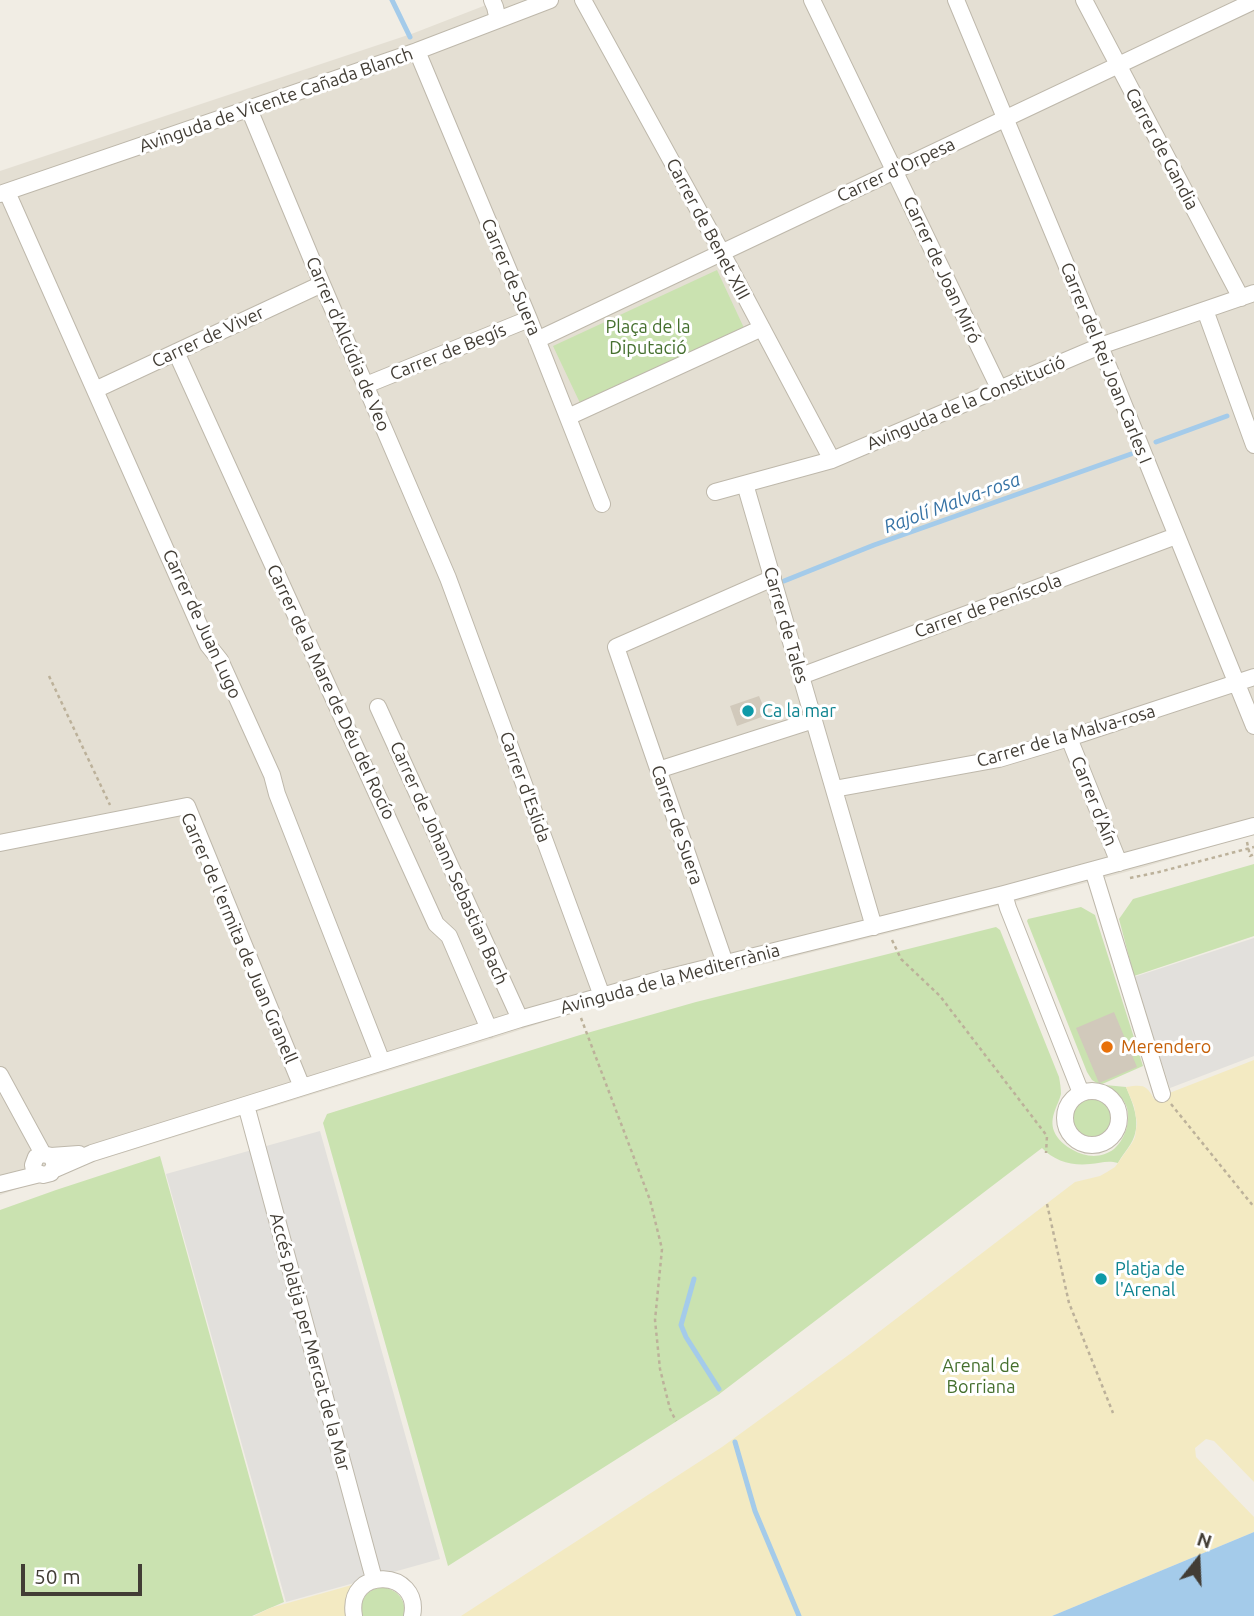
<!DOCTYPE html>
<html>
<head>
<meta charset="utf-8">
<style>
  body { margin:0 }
  #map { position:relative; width:1254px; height:1616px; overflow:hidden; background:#f1ede4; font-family:Ubuntu,sans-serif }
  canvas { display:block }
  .north { position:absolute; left:1163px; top:1525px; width:70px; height:70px; -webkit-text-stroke:5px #fff; paint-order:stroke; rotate:18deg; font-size:19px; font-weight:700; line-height:28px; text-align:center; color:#423d35 }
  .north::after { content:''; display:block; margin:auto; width:24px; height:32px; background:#423d35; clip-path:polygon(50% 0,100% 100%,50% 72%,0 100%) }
  .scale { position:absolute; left:21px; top:1564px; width:121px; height:32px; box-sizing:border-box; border:4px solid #423d35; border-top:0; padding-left:9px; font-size:21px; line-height:24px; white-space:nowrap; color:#423d35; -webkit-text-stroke:5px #fff; paint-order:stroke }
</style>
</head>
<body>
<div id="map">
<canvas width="1254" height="1616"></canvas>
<div class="north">N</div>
<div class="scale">50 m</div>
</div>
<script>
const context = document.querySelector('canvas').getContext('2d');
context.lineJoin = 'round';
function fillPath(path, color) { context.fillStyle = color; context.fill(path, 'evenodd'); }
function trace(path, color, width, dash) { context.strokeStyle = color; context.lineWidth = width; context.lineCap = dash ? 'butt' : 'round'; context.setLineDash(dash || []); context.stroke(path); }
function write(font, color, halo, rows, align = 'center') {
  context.font = font + ' Ubuntu,sans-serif'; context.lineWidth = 6; context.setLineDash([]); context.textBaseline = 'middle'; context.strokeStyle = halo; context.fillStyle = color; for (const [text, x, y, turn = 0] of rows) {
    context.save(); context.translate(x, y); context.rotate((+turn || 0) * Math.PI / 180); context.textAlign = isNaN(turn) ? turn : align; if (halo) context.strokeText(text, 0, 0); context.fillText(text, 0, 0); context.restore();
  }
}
fillPath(new Path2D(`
  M499,0H1254V834L1144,867L1026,899L584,1009L492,1039L84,1165L0,1195V171L414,33Z`), '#e4dfd3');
fillPath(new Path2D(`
  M717,270L744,328L580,403L553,346Z
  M1254,864V936L1134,976L1119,919L1133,899Z
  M1081,907L1095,915L1143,1066L1100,1085L1092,1080L1087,1072L1027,921L1028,919Z
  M996,927L1000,930L1059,1077C1060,1083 1061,1088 1061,1094C1058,1106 1049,1117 1054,1131C1057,1139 1065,1146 1073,1150C1085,1157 1101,1159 1114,1149C1127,1138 1134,1112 1122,1099C1118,1094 1111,1089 1105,1085L1126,1087C1135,1108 1143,1128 1128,1148C1124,1154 1121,1157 1118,1163C1108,1160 1100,1163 1090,1164C1072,1166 1054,1161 1042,1148L718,1395L448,1566L323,1123L327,1114L580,1035L696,1002Z
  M1069 1119a21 21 0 1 1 42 0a21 21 0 1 1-42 0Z
  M160,1156L284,1602L252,1616H0V1210L56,1190Z
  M381,1587C397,1589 407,1599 404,1616H360C362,1599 363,1592 381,1587Z`), '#cae2b0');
fillPath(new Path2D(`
  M1254,1060V1482L1214,1441L1206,1439L1195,1448L1196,1457L1254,1517V1532L1052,1616H461L722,1447L850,1354L1075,1182L1100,1176L1107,1172L1115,1167L1132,1143L1135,1137L1137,1123L1134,1106L1126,1087C1143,1085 1146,1084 1154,1099Z
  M352,1585C347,1594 344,1605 347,1616H254L270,1608Z`), '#f3eac2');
fillPath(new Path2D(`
  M1254,938V1056L1170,1088L1134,977Z
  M320,1131L440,1559L286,1602L166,1174Z`), '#e2e0dc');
fillPath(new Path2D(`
  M1254,1532V1616H1052Z`), '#a4cbea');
trace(new Path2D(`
  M392,0L410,37
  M1156,442L1227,416
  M784,581L874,545L1131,454
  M694,1279L681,1325L686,1337L719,1389
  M735,1442L755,1511L799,1616`), '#a4cbea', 5);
fillPath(new Path2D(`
  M759,696L767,715L737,726L730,706Z
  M1114,1012L1137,1067L1099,1083L1076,1028Z`), '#d1c9bb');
const minor = new Path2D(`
  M492,0L495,7L498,20
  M583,0L722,253L832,460
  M812,0L999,388
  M956,0L1100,346L1254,726
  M1084,0L1241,298
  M417,51L529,319L602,504
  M249,109L322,284L448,578L602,996
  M7,192L208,645L220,660L272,775L277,794L382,1062
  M0,194L417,51L550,0
  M1205,310L1254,445
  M537,340L1254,1
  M176,352L436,924L449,936L489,1029
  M366,385L529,319
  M95,390L322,284
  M568,417L762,328
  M745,484L874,927
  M715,492L832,460L1100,346L1254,293
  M801,676L1176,536
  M378,707L520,1019
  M1069,738L1119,863
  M658,770L814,720
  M834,789L999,759L1069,738L1254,677
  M0,843L187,806L302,1087
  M1093,870L1162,1094
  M1004,894L1008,908L1081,1093
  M725,963L616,647L773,578
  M0,1075L43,1154
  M1065 1118a27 27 0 1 1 54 0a27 27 0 1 1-54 0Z
  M246,1105L374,1579
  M51,1156L55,1164L51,1173L43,1175L34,1171L33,1165L36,1157L43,1154L51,1156L79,1154
  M53,1170L92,1153L520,1019L662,979L1004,894L1254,826
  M0,1184L40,1174
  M354,1616C345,1565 422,1569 412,1616`);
trace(minor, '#beb8ab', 18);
trace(new Path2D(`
  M49,676L110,805
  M1247,842L1250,856L1254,854
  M1130,878L1159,872L1254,847
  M892,940L901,959L940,996L1047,1136L1046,1153
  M581,1018L650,1200L662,1249L655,1320L660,1369L670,1409L676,1421
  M1171,1104L1254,1207
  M1047,1204L1069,1303L1113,1413`), '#bcb19a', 2.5, [3.5, 3.5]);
trace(minor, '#fff', 16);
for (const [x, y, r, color] of [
  [748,711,7,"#0f9aa8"],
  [1107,1047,7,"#e8710a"],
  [1101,1279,7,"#0f9aa8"]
]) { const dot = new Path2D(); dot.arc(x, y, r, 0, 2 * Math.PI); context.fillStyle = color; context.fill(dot); trace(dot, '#fff', 2.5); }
write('18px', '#423d35', '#fff', [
  ["Avinguda de Vicente Cañada Blanch",276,100,-19],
  ["Carrer de Gandia",1162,149,62],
  ["Carrer d'Orpesa",896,170,-25],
  ["Carrer de Benet XIII",708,229,62],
  ["Carrer de Joan Miró",942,270,65],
  ["Carrer de Suera",511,277,67],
  ["Carrer de Viver",208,337,-25],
  ["Carrer d'Alcúdia de Veo",348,344,67],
  ["Carrer de Begís",448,352,-22],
  ["Carrer del Rei Joan Carles I",1106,363,68],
  ["Avinguda de la Constitució",966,403,-23],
  ["Carrer de Peníscola",988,606,-20],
  ["Carrer de Juan Lugo",202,624,65],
  ["Carrer de Tales",786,625,74],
  ["Carrer de la Mare de Déu del Rocío",331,692,65],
  ["Carrer de la Malva-rosa",1066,736,-16],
  ["Carrer d'Eslida",525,787,70],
  ["Carrer d'Aín",1094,801,68],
  ["Carrer de Suera",677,825,71],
  ["Carrer de Johann Sebastian Bach",449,863,66],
  ["Carrer de l'ermita de Juan Granell",239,938,67],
  ["Avinguda de la Mediterrània",670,979,-15],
  ["Accés platja per Mercat de la Mar",310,1342,75]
]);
write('18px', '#446f2d', '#fff', [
  ["Plaça de la",648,327],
  ["Diputació",648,348],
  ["Arenal de",981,1366],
  ["Borriana",981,1387]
]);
write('18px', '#0d838f', '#fff', [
  ["Ca la mar",762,711],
  ["Platja de",1115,1269],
  ["l'Arenal",1115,1290]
], 'left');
write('18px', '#c56008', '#fff', [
  ["Merendero",1121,1047]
], 'left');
write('italic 19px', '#3773a5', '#fff', [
  ["Rajolí Malva-rosa",952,503,-20]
]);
</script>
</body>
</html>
